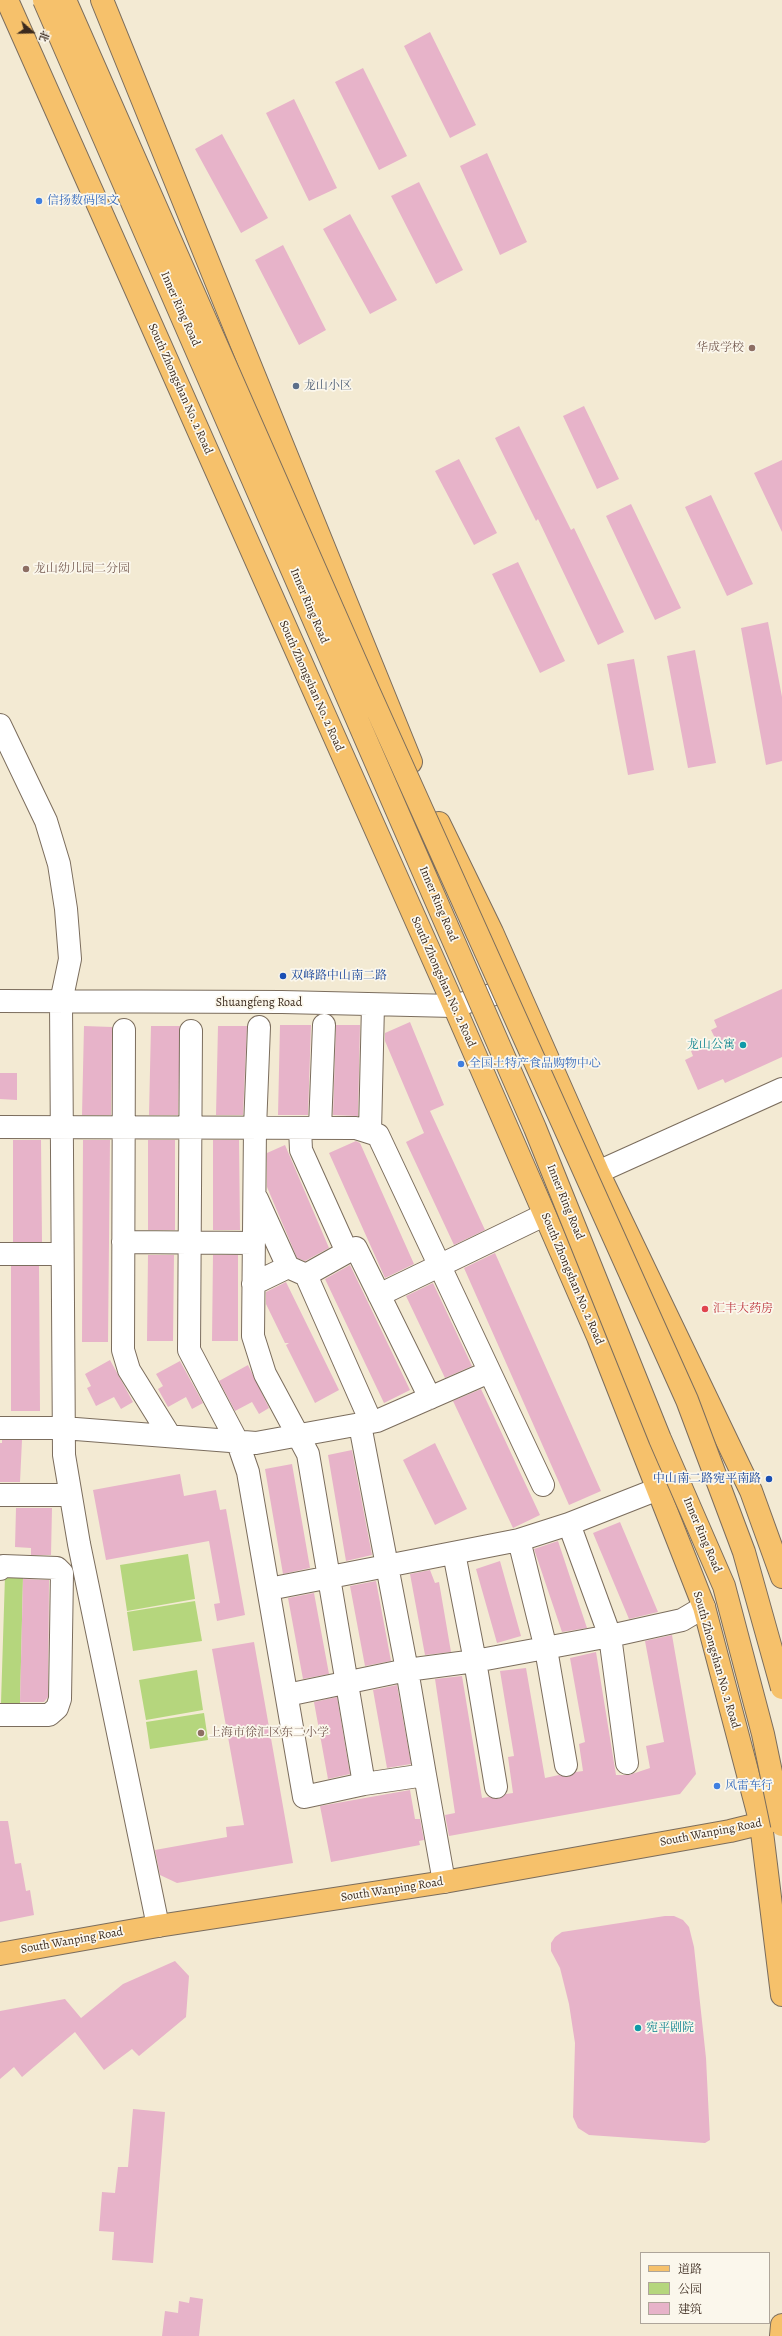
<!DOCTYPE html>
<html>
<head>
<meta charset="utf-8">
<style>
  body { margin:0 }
  #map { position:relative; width:782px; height:2336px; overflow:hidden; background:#f3ead3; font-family:Alegreya,"Noto Serif SC",serif }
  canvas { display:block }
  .legend { position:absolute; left:640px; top:2252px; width:130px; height:72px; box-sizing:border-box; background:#fbf7ec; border:1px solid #aea59a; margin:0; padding:5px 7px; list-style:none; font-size:12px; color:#3b2a1e }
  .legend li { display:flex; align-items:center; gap:8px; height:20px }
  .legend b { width:20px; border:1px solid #aea59a }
  .north { position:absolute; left:12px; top:12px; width:40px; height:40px; -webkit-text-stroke:3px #fbf7ec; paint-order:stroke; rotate:110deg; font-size:11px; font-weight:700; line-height:16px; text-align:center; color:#3b2a1e }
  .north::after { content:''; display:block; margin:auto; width:14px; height:18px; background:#3b2a1e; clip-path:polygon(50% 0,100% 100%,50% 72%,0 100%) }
</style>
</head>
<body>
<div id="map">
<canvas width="782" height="2336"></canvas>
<ul class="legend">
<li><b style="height:5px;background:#f6c16b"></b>道路</li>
<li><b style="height:11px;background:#b5d67d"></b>公园</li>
<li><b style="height:11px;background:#e7b3c9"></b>建筑</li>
</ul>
<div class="north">北</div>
</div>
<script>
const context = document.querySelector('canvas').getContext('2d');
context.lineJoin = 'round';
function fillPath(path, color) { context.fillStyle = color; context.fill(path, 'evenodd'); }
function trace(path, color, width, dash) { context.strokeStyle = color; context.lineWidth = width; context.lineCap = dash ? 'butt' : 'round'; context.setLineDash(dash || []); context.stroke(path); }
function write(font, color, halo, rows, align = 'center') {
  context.font = font + ' Alegreya,"Noto Serif SC",serif'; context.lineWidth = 3.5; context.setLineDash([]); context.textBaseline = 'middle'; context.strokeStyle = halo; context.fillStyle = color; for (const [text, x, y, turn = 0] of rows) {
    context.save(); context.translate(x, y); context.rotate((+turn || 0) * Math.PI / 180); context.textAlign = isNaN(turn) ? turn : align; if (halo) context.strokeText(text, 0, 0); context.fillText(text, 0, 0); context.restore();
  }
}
fillPath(new Path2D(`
  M188,1554L195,1599L127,1611L120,1565Z
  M5,1576L23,1577L20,1704L1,1703Z
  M195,1601L202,1641L133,1651L127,1612Z
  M197,1670L203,1710L146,1720L139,1680Z
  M204,1713L208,1740L150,1749L146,1722Z`), '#b5d67d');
fillPath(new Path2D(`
  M430,32L476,125L450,138L404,46Z
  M363,68L407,156L379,170L335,82Z
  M294,99L337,188L309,201L266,113Z
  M222,134L268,218L241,233L195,149Z
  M487,153L527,242L500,255L460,166Z
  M419,182L463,270L436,284L391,196Z
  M350,214L397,300L370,314L323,229Z
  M283,245L326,330L299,345L255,260Z
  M584,406L619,479L597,489L563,416Z
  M519,426L571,530L574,528L624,632L598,645L538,519L536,521L495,438Z
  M459,459L497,533L474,545L435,471Z
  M782,460V532L754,473Z
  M711,495L753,584L727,596L685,507Z
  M631,504L681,608L655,620L606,516Z
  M518,562L565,661L540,673L492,574Z
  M768,622L782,697V761L766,765L741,628Z
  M695,650L716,763L688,768L667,656Z
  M634,659L654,770L628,775L607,664Z
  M782,989V1057L725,1083L723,1079L698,1090L685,1060L693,1056L691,1051L716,1040L711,1030L717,1027L714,1020Z
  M410,1022L444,1105L430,1111L485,1230L454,1245L406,1142L424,1133L385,1041V1033Z
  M280,1025H311L308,1115H278Z
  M336,1025H360L358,1116L333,1115Z
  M84,1026L112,1027L111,1115H82Z
  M151,1026H180L178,1115H149Z
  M218,1026H247L243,1115H216Z
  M0,1073H17V1100L0,1099Z
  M13,1140H41L42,1242H13Z
  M83,1140H110L108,1342H82Z
  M148,1140H175V1230H148Z
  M213,1140H239L240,1230H213Z
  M356,1141L360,1143L414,1264L385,1278L329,1153Z
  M285,1145L329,1248L305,1261L297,1258L267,1187V1153Z
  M495,1253L601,1491L569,1505L464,1268Z
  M148,1255H174L173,1341H147Z
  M213,1255H238V1341H212Z
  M350,1265L410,1390L384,1403L325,1279Z
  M11,1266H39L40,1411H11Z
  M286,1282L339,1390L315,1403L286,1345L289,1343H285L266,1304V1292Z
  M433,1283L472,1366L445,1378L406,1296Z
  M110,1360L133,1402L121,1409L114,1397L96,1406L87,1388L91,1386L85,1374Z
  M180,1361L203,1403L192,1409L186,1397L168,1407L158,1389L163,1386L156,1374Z
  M248,1365L269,1408L259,1414L252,1402L235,1411L219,1381Z
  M481,1389L540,1515L513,1528L453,1401Z
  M2,1440H22L20,1482H0V1443H2Z
  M435,1443L467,1509L435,1525L403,1460Z
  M352,1450L372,1555L346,1561L328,1455Z
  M292,1464L310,1568L283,1574L265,1469Z
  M180,1474L184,1496L216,1490L220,1510L226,1509L245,1615L217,1621L214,1604L220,1603L209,1541L106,1560L93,1490Z
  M16,1508H52L51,1555H31V1548L15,1547Z
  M620,1522L658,1612L629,1619L593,1533Z
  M558,1541L587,1628L562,1632L534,1549Z
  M500,1561L521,1636L497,1643L476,1569Z
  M430,1570L435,1583L439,1582L451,1652L425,1655L410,1574Z
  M23,1579L49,1580L48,1697L44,1702H20Z
  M376,1581L391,1661L365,1666L350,1586Z
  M314,1593L329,1674L303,1679L288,1598Z
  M672,1635L696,1774L680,1794L449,1836L445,1815L455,1813L435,1679L462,1676L482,1798L489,1797L498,1799L506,1794L513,1793L508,1757L514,1756L500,1671L526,1668L545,1778L559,1775L568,1777L576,1772L583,1771L579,1744L585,1742L570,1658L596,1652L616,1775H629L650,1768L646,1746L664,1742L645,1641Z
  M254,1642L293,1863L177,1883L160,1875L155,1850L227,1837L226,1827L244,1825L212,1649Z
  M397,1685L411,1764L387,1768L373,1690Z
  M337,1697L350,1774L328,1779L314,1702Z
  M410,1790L415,1819H420L424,1840L419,1841L420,1845L331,1862L320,1806Z
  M0,1821H8L15,1864L21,1863L26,1891L30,1890L34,1915L0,1922Z
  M665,1916H674L683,1920L689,1927L694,1947L706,2058L710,2140L705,2143L589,2135L578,2128L573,2117L575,2043L569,2004L560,1968L551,1951V1943L555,1937L562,1932Z
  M175,1961L189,1976L186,2017L139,2056L132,2049L104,2070L75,2032L22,2077L14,2067L0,2079V2011L65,1999L81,2018L123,1984Z
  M133,2109L165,2112L153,2263L112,2260L114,2232L99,2231L102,2192L115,2193L118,2167H128Z
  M190,2297L203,2299L199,2336H162L165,2311L178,2313L179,2301L189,2303Z`), '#e7b3c9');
const minor = new Path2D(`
  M0,725L46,821L59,864L66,909L70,959L61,1002L64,1455L79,1544L158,1926
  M0,1001L282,1002L454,1006L515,988
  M259,1027L255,1128L253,1336L265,1374L308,1454L364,1784
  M124,1030L123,1350L129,1370L170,1436
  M191,1031L189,1350L238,1443L248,1472L304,1797L364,1784L425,1775L407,1670L360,1425
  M0,1127L356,1128L378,1135L543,1485
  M300,1128L301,1150L347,1252L356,1248L430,1398
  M320,1128L324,1025
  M370,1132L373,1005
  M598,1172L782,1089
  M257,1199L288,1267L306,1275
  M123,1242L254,1243
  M347,1252L306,1275L371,1422
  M0,1254H62
  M253,1284L288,1267
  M379,1295L544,1215
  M0,1428H63L256,1443L377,1421L489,1372
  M0,1495H70
  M569,1524L610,1636L627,1763
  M519,1540L546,1649L566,1765
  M454,1553L475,1661L496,1787
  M0,1569L3,1566L57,1568L62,1573L60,1699L57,1708L49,1715H0
  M269,1589L519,1540L569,1524L658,1489
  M287,1695L407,1670L475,1661L610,1636L682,1620L704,1607
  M425,1775L444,1882`);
const major = new Path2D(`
  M7,0L454,1006L598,1337L704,1607L761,1824L782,1995
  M102,0L411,762
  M439,823L492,932L598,1172L751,1491L782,1577
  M0,1954L158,1926L444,1882L730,1831L775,1820`);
const highway = new Path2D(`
  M781,2336L782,2325`);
trace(minor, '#7b6d5d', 24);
trace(major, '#7b6d5d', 24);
trace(highway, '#7b6d5d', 24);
trace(minor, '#fff', 22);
trace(major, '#f6c16b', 22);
trace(highway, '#f6c16b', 22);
const highwayBridge = new Path2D(`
  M44,0L535,1128L660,1439L724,1586L763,1734L782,1825
  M65,0L369,692L687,1400L744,1552L782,1688`);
trace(highwayBridge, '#7b6d5d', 24, []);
trace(highwayBridge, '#f6c16b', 22);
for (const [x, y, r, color] of [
  [39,201,4,"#3f7fe0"],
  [752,348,4,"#8d6e63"],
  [296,386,4,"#5c6f8a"],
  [26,569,4,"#8d6e63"],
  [283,976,4,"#1a4fb4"],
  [743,1045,4,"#0f9aa8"],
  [461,1064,4,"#3f7fe0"],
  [705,1309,4,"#e0444e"],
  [769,1479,4,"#1a4fb4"],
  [201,1733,4,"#8d6e63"],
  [717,1786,4,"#3f7fe0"],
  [638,2028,4,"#0f9aa8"]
]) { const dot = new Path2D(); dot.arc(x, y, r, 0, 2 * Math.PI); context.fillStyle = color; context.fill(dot); trace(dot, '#fbf7ec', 1.5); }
write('12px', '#366cbe', '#fbf7ec', [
  ["信扬数码图文",47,201],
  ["全国土特产食品购物中心",469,1064],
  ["风雷车行",725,1786]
], 'left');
write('12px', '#3b2a1e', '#fbf7ec', [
  ["Inner Ring Road",180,309,66],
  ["South Zhongshan No. 2 Road",180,389,66],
  ["Inner Ring Road",309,606,67],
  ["South Zhongshan No. 2 Road",311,686,66],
  ["Inner Ring Road",438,904,67],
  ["South Zhongshan No. 2 Road",443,982,66],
  ["Shuangfeng Road",259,1003],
  ["Inner Ring Road",565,1202,68],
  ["South Zhongshan No. 2 Road",572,1279,67],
  ["Inner Ring Road",702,1535,67],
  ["South Zhongshan No. 2 Road",716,1660,74],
  ["South Wanping Road",711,1833,-11],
  ["South Wanping Road",392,1890,-9],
  ["South Wanping Road",72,1941,-10]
]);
write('12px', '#785e54', '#fbf7ec', [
  ["华成学校",744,348,"right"],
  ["龙山幼儿园二分园",34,569],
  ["上海市徐汇区东二小学",209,1733]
], 'left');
write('12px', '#4e5e75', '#fbf7ec', [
  ["龙山小区",304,386]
], 'left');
write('12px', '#164399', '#fbf7ec', [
  ["双峰路中山南二路",291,976],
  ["中山南二路宛平南路",761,1479,"right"]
], 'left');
write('12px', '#0d838f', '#fbf7ec', [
  ["龙山公寓",735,1045],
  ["宛平剧院",646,2028,"left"]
], 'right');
write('12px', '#be3a42', '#fbf7ec', [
  ["汇丰大药房",713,1309]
], 'left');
</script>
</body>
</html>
